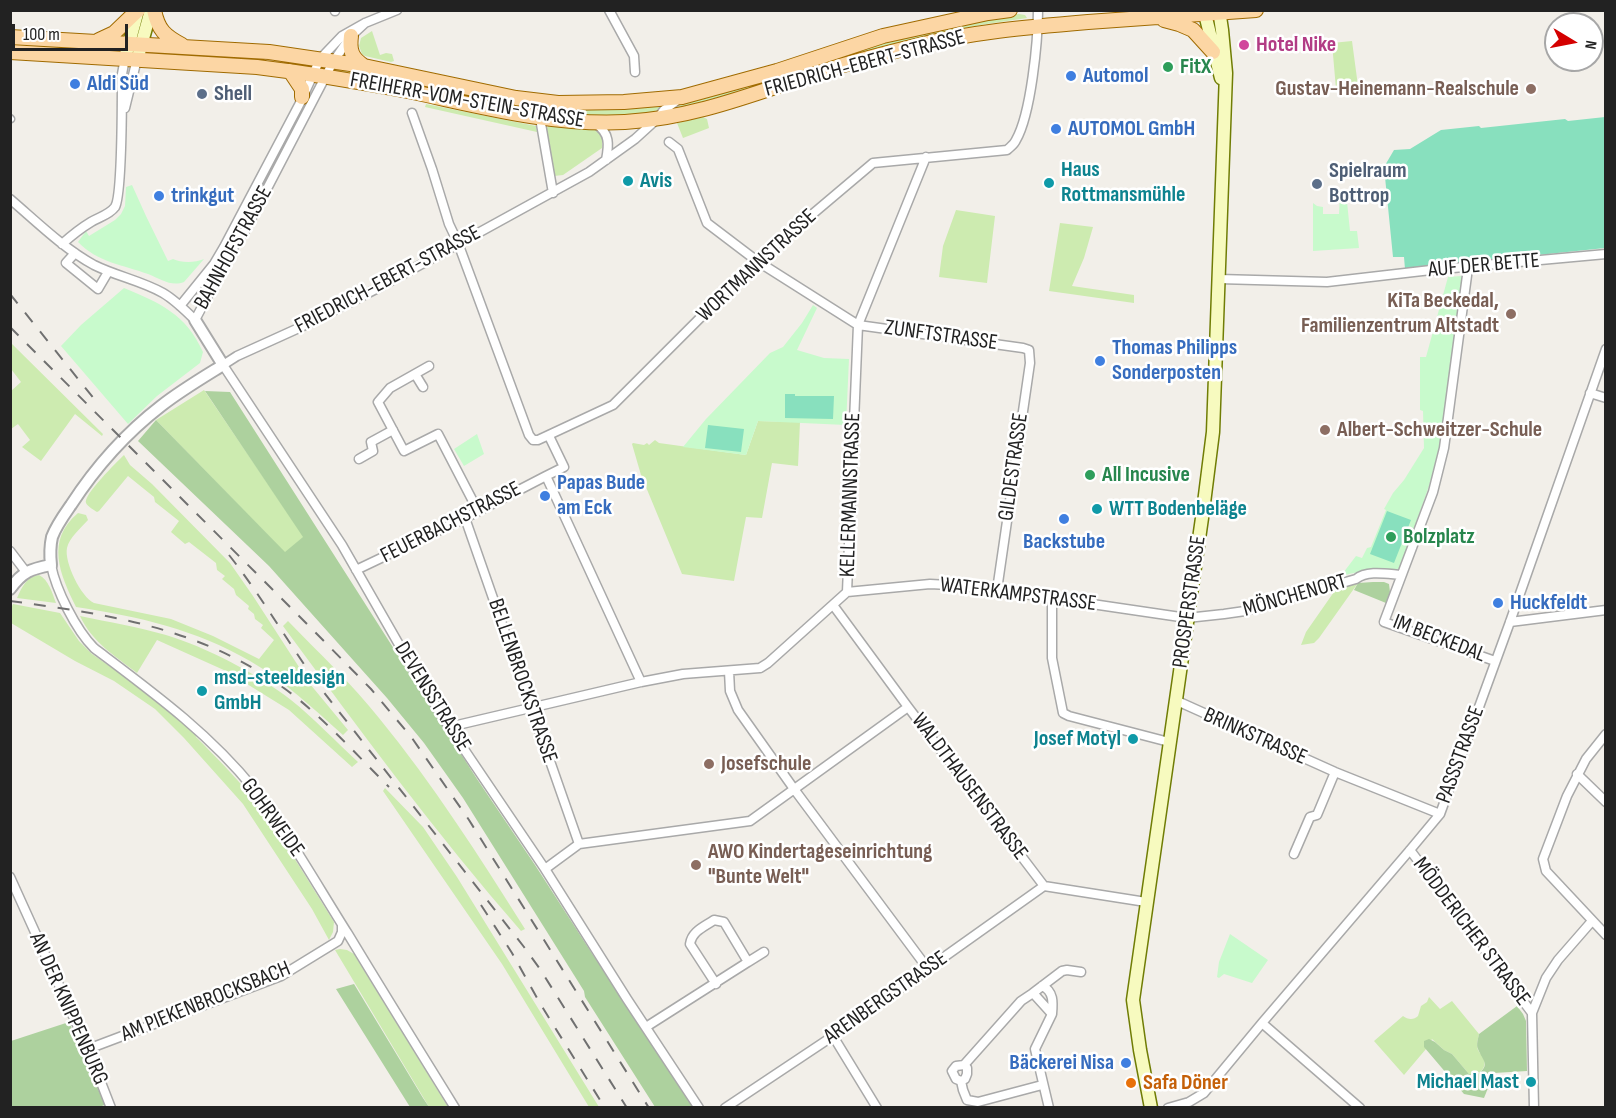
<!DOCTYPE html>
<html>
<head>
<meta charset="utf-8">
<style>
  body { margin:0 }
  #map { position:relative; width:1616px; height:1118px; overflow:hidden; background:#f2efe9; font-family:"Sofia Sans Condensed",sans-serif }
  canvas { display:block }
  .frame { position:absolute; inset:0; border:12px solid #222; pointer-events:none }
  .north { position:absolute; left:1544px; top:12px; width:60px; height:60px; box-sizing:border-box; background:#fff; border:2px solid #a7a7a7; border-radius:50%; rotate:100deg; font-size:16px; font-weight:700; line-height:24px; text-align:center; color:#222 }
  .north::after { content:''; display:block; margin:auto; width:21px; height:27px; background:#d40000; clip-path:polygon(50% 0,100% 100%,50% 72%,0 100%) }
  .scale { position:absolute; left:12px; top:24px; width:116px; height:27px; box-sizing:border-box; border:3px solid #222; border-top:0; padding-left:8px; font-size:18px; line-height:21px; white-space:nowrap; color:#222; -webkit-text-stroke:4px #fff; paint-order:stroke }
</style>
</head>
<body>
<div id="map">
<canvas width="1616" height="1118"></canvas>
<div class="frame"></div>
<div class="north">N</div>
<div class="scale">100 m</div>
</div>
<script>
const context = document.querySelector('canvas').getContext('2d');
context.lineJoin = 'round';
function fillPath(path, color) { context.fillStyle = color; context.fill(path, 'evenodd'); }
function trace(path, color, width, dash) { context.strokeStyle = color; context.lineWidth = width; context.lineCap = dash ? 'butt' : 'round'; context.setLineDash(dash || []); context.stroke(path); }
function write(font, color, halo, rows, align = 'center') {
  context.font = font + ' "Sofia Sans Condensed",sans-serif'; context.lineWidth = 5; context.setLineDash([]); context.textBaseline = 'middle'; context.strokeStyle = halo; context.fillStyle = color; for (const [text, x, y, turn = 0] of rows) {
    context.save(); context.translate(x, y); context.rotate((+turn || 0) * Math.PI / 180); context.textAlign = isNaN(turn) ? turn : align; if (halo) context.strokeText(text, 0, 0); context.fillText(text, 0, 0); context.restore();
  }
}
fillPath(new Path2D(`
  M1019,14L1025,15L1027,18L980,25L932,35L861,54L720,101L670,110L683,104L755,84L842,52L987,18Z
  M372,31L380,55L386,53L392,54L394,61L391,62L365,56L362,54L359,46L361,38Z
  M1352,41L1358,86L1336,89L1332,43Z
  M339,70L508,103L664,105L648,116H561L338,72Z
  M426,104L536,126L537,132L425,107Z
  M703,117L707,119L709,128L683,138L677,123Z
  M550,124L596,128L602,134V148L563,175L554,176L553,173L545,130Z
  M956,210L995,216L987,283L939,277L943,246Z
  M1060,223L1093,227L1084,258L1072,286L1134,295V303L1049,291Z
  M10,342L103,434L102,436L75,414L41,461L22,447L30,440L18,424L11,429V391L21,382L11,369Z
  M204,390L304,537L285,553L156,420Z
  M758,421L800,422L798,466L772,463L762,518L746,517L734,581L682,574L641,475L632,444L633,443L644,445L647,443L649,445L655,440L659,443L746,455Z
  M124,455L130,465L152,484L230,563L253,596L310,684L348,730L343,735C314,709 284,681 250,661C197,630 137,616 76,607C60,574 45,541 78,513L86,515L88,520C81,528 69,538 67,548C64,562 81,597 94,603L171,619L213,636L259,659L274,640L261,628L263,625L255,619L254,614L248,609L249,606L236,595L234,589L222,579L225,576L217,570L216,563L189,542L185,544L171,532L179,521L155,502L154,497L128,476L99,511L97,512C94,510 88,507 86,503C83,495 117,462 124,455Z
  M39,575C49,580 52,593 56,603L17,598C22,587 26,577 39,575Z
  M1358,583L1319,638L1314,643L1301,645L1306,632L1336,589Z
  M13,604L60,613L79,641L92,654L128,679L173,714L195,733L196,737C215,756 233,774 250,795C282,835 307,879 334,922L333,932L329,940L312,909L243,804L184,738L155,709L114,681L75,661L11,623V608Z
  M80,616C109,622 138,627 166,635C206,647 258,674 291,700C315,719 336,742 358,762L352,767L289,710L226,671L157,640L137,673C115,656 92,642 80,616Z
  M288,621C319,653 352,684 379,718C433,784 479,856 525,929L521,931C436,834 360,730 283,626Z
  M385,788L423,827L457,877L599,1107H589L502,964L383,791Z
  M340,949L347,950L354,954L448,1107H429L335,950Z
  M1429,997L1440,1009L1452,1001L1479,1034C1478,1039 1476,1045 1478,1050C1482,1058 1481,1051 1484,1059C1487,1070 1478,1075 1469,1074L1452,1054L1444,1050L1432,1039L1426,1049L1404,1075L1374,1041L1403,1016C1408,1020 1414,1020 1418,1016L1421,1006L1427,1002Z`), '#cdebb0');
fillPath(new Path2D(`
  M205,391L230,392L477,779L535,865L593,955L645,1030L696,1107H655L585,997L584,991L463,798L424,743L387,698L269,566L138,441L156,420L285,552L303,537Z
  M1373,582H1384L1389,584L1390,592L1386,603L1354,590L1358,583Z
  M354,984L423,1098L429,1107H410L336,989Z
  M1517,1006L1523,1014L1526,1021L1527,1071L1494,1073L1484,1098L1464,1094L1424,1047V1041L1429,1039L1435,1042L1444,1050L1452,1054L1469,1074L1476,1075C1492,1065 1482,1060 1478,1049C1476,1045 1478,1039 1479,1034Z
  M69,1022L105,1105L95,1108L11,1107V1041Z`), '#add19e');
fillPath(new Path2D(`
  M132,185L146,216L168,261L173,259C181,263 195,263 204,259L184,282C171,287 161,279 148,274C123,265 97,262 78,242L86,231L89,236L115,220L121,214L125,206L126,187Z
  M1340,192H1346L1350,231H1357L1359,248L1313,251V203L1317,206L1323,207V214H1339Z
  M1461,276L1463,281L1441,445L1436,466L1401,566L1396,571C1376,570 1359,570 1340,577L1356,556L1362,558L1367,548L1371,547L1386,510L1384,509L1393,493L1404,480L1424,448L1423,411L1420,410V357H1426L1448,277Z
  M124,288C160,303 186,314 203,352L200,363L157,396L128,424L61,346L81,325Z
  M813,305L817,308L797,350L824,358L849,359L846,425L758,421L746,455L683,447L706,419L770,353L783,347L802,323Z
  M477,434L484,454L464,466L454,449Z
  M1230,934L1268,960L1252,983L1224,974L1219,978L1217,977L1219,962Z`), '#c8facc');
fillPath(new Path2D(`
  M1605,117V248L1405,269L1404,257H1393L1384,167L1394,150L1410,149L1441,130L1479,126L1481,128L1565,119L1568,121Z
  M785,394H795V396H834L833,419L785,418Z
  M708,425L744,429L741,452L705,448Z
  M1387,511L1411,520L1394,563L1370,554Z`), '#88e0be');
const pedestrian = new Path2D(`
  M10,118L11,119`);
const minor = new Path2D(`
  M335,10V11
  M609,10L634,56L635,72
  M679,99L664,110L657,119L635,139L589,172L380,287L301,327L237,356L223,365L342,545L413,669L449,727L545,869L627,999L699,1108
  M125,108L137,59
  M412,113L432,169L449,224L458,243L529,435L533,440H538L613,405L757,261L873,163L1007,150C1010,147 1014,145 1016,140C1031,114 1038,41 1038,10
  M540,118L553,193
  M596,124C610,133 609,145 606,160
  M669,142L678,149L707,223L757,261L858,325L1023,348L1029,350L1030,363L997,590
  M10,199C37,222 63,248 94,265C116,276 142,281 163,293C175,300 185,310 195,320L237,241L245,231L333,62L351,36L365,23
  M62,244C71,236 81,228 91,222C99,217 109,215 115,207C122,196 122,94 122,74L125,58
  M75,253L66,263L98,289L108,272
  M1468,268L1444,448L1433,492L1384,622L1495,661
  M1219,279L1327,282L1431,270L1606,254
  M180,306L214,264L224,247L300,103L320,59L342,36L365,23L397,10
  M429,366L390,388L378,402L404,451L438,434L478,511
  M415,374L423,387
  M1590,393L1606,398
  M549,436L564,467L546,476L641,682
  M359,459L373,451L371,442L393,430
  M465,518L579,844
  M10,551L26,572
  M51,565C56,590 76,630 94,648C151,691 209,733 254,789C289,835 317,885 348,934C383,992 419,1050 455,1108
  M356,570L465,518L546,476
  M847,592L930,584L949,585L997,590L1187,618L1224,614L1245,611L1356,579C1367,570 1387,574 1401,575
  M1052,599V658L1063,713L1069,716L1169,742
  M833,605L908,707L1044,886L1146,902
  M1510,622L1606,610
  M729,671L730,691L738,710L794,789L928,969
  M1175,700L1335,772L1440,814
  M449,727L641,682L683,674L760,668L768,663L847,592L858,325L926,157
  M1606,734L1586,759L1567,796L1543,859L1546,871L1606,935
  M1577,774L1606,802
  M1410,850L1532,1013L1534,1108
  M1294,854L1310,817L1317,815L1335,772
  M545,869L579,844L750,821L908,707
  M10,877L88,1049L111,1108
  M748,962L764,952
  M1042,986C1054,991 1053,1003 1052,1014
  M1033,993L1062,971L1067,970L1081,972
  M1532,1013L1546,978L1558,960L1592,921
  M1262,1023L1360,1108
  M646,1027L748,962L724,922L714,920C704,927 692,931 690,944L716,984
  M833,1036L877,1108
  M88,1049L281,976L338,941L342,932V925
  M964,1065L967,1068V1074L965,1079L961,1081L956,1079L952,1071L956,1066L964,1065L1021,1001L1033,993L1052,1014L1035,1049L1049,1108
  M961,1081L963,1090L967,1100L978,1102L1042,1085
  M725,1108L833,1036L1044,886
  M1168,1108L1189,1102L1204,1093L1262,1023L1410,850L1440,814L1510,622L1606,349`);
const tertiary = new Path2D(`
  M10,589C23,571 31,569 51,565C50,556 50,546 52,537C56,526 64,515 71,505C95,468 126,433 161,406C180,391 202,378 223,365L195,320`);
const secondary = new Path2D(`
  M1204,10L1221,78
  M139,53L151,10
  M125,58L138,10
  M1151,1108L1140,1050L1133,1000L1203,511L1213,432L1226,73L1222,30L1219,10`);
const primary = new Path2D(`
  M154,10C158,30 165,36 182,45
  M1164,20L1179,24L1193,30L1213,52
  M351,36C349,51 352,58 364,66
  M10,37L269,52L364,66L516,98L558,103L624,102L682,97L777,71L883,36L988,13L1010,10
  M99,40L114,33L138,10
  M10,52L257,67C306,73 355,81 403,90C476,105 550,126 625,122C697,118 760,91 827,70C855,61 883,54 911,47C969,32 1028,27 1088,22C1144,18 1200,14 1256,10
  M290,71L302,89V97`);
trace(pedestrian, '#a9a9a9', 9);
trace(minor, '#a9a9a9', 11);
trace(tertiary, '#a9a9a9', 14);
trace(secondary, '#707d05', 15);
trace(primary, '#a06b00', 16);
trace(pedestrian, '#fff', 6);
trace(minor, '#fff', 8);
trace(tertiary, '#fff', 10);
trace(secondary, '#f7fabf', 12);
trace(primary, '#fcd6a4', 14);
trace(new Path2D(`
  M10,294L99,405
  M10,327L312,629L371,689L412,738L469,820L649,1108
  M229,555C263,598 290,646 322,690L524,947L540,969L627,1108
  M10,601C116,615 211,630 297,698C330,725 359,757 389,787
  M481,905L512,953L541,1005L605,1108`), '#707070', 2, [12, 12]);
for (const [x, y, r, color] of [
  [1244,45,6,"#d1479c"],
  [1168,67,6,"#2e9e5b"],
  [1071,76,6,"#3f7fe0"],
  [75,84,6,"#3f7fe0"],
  [1531,89,6,"#8d6e63"],
  [202,94,6,"#5c6f8a"],
  [1056,129,6,"#3f7fe0"],
  [628,181,6,"#0f9aa8"],
  [1049,183,6,"#0f9aa8"],
  [1317,184,6,"#5c6f8a"],
  [159,196,6,"#3f7fe0"],
  [1511,314,6,"#8d6e63"],
  [1100,361,6,"#3f7fe0"],
  [1325,430,6,"#8d6e63"],
  [1090,475,6,"#2e9e5b"],
  [545,496,6,"#3f7fe0"],
  [1097,509,6,"#0f9aa8"],
  [1064,519,6,"#3f7fe0"],
  [1391,537,6,"#2e9e5b"],
  [1498,603,6,"#3f7fe0"],
  [202,691,6,"#0f9aa8"],
  [1133,739,6,"#0f9aa8"],
  [709,764,6,"#8d6e63"],
  [696,865,6,"#8d6e63"],
  [1126,1063,6,"#3f7fe0"],
  [1531,1082,6,"#0f9aa8"],
  [1131,1083,6,"#e8710a"]
]) { const dot = new Path2D(); dot.arc(x, y, r, 0, 2 * Math.PI); context.fillStyle = color; context.fill(dot); trace(dot, '#fff', 2); }
write('bold 22px', '#b23c85', '#fff', [
  ["Hotel Nike",1256,45]
], 'left');
write('22px', '#222', '#fff', [
  ["FRIEDRICH-EBERT-STRASSE",865,64,-15],
  ["FREIHERR-VOM-STEIN-STRASSE",467,101,10],
  ["BAHNHOFSTRASSE",234,248,-61],
  ["WORTMANNSTRASSE",757,266,-43],
  ["AUF DER BETTE",1484,266,-5],
  ["FRIEDRICH-EBERT-STRASSE",388,280,-28],
  ["ZUNFTSTRASSE",941,336,8],
  ["GILDESTRASSE",1014,467,-82],
  ["KELLERMANNSTRASSE",851,495,-88],
  ["FEUERBACHSTRASSE",451,523,-27],
  ["WATERKAMPSTRASSE",1018,595,7],
  ["MÖNCHENORT",1295,596,-16],
  ["PROSPERSTRASSE",1190,602,-82],
  ["IM BECKEDAL",1439,639,21],
  ["BELLENBROCKSTRASSE",522,681,71],
  ["DEVENSSTRASSE",432,697,58],
  ["BRINKSTRASSE",1255,737,24],
  ["PASSSTRASSE",1461,755,-70],
  ["WALDTHAUSENSTRASSE",969,787,53],
  ["GOHRWEIDE",272,818,54],
  ["MÖDDERICHER STRASSE",1471,932,53],
  ["ARENBERGSTRASSE",886,998,-35],
  ["AM PIEKENBROCKSBACH",206,1002,-22],
  ["AN DER KNIPPENBURG",68,1009,66]
]);
write('bold 22px', '#27864d', '#fff', [
  ["FitX",1180,67],
  ["All Incusive",1102,475],
  ["Bolzplatz",1403,537]
], 'left');
write('bold 22px', '#366cbe', '#fff', [
  ["Automol",1083,76],
  ["Aldi Süd",87,84],
  ["AUTOMOL GmbH",1068,129],
  ["trinkgut",171,196],
  ["Thomas Philipps",1112,348],
  ["Sonderposten",1112,373],
  ["Papas Bude",557,483],
  ["am Eck",557,508],
  ["Backstube",1064,542,"center"],
  ["Huckfeldt",1510,603],
  ["Bäckerei Nisa",1114,1063,"right"]
], 'left');
write('bold 22px', '#785e54', '#fff', [
  ["Gustav-Heinemann-Realschule",1519,89,"right"],
  ["KiTa Beckedal,",1499,301,"right"],
  ["Familienzentrum Altstadt",1499,326,"right"],
  ["Albert-Schweitzer-Schule",1337,430],
  ["Josefschule",721,764],
  ["AWO Kindertageseinrichtung",708,852],
  ["\"Bunte Welt\"",708,877]
], 'left');
write('bold 22px', '#4e5e75', '#fff', [
  ["Shell",214,94],
  ["Spielraum",1329,171],
  ["Bottrop",1329,196]
], 'left');
write('bold 22px', '#0d838f', '#fff', [
  ["Haus",1061,170],
  ["Rottmansmühle",1061,195],
  ["Avis",640,181],
  ["WTT Bodenbeläge",1109,509],
  ["msd-steeldesign",214,678],
  ["GmbH",214,703],
  ["Josef Motyl",1121,739,"right"],
  ["Michael Mast",1519,1082,"right"]
], 'left');
write('bold 22px', '#c56008', '#fff', [
  ["Safa Döner",1143,1083]
], 'left');
</script>
</body>
</html>
